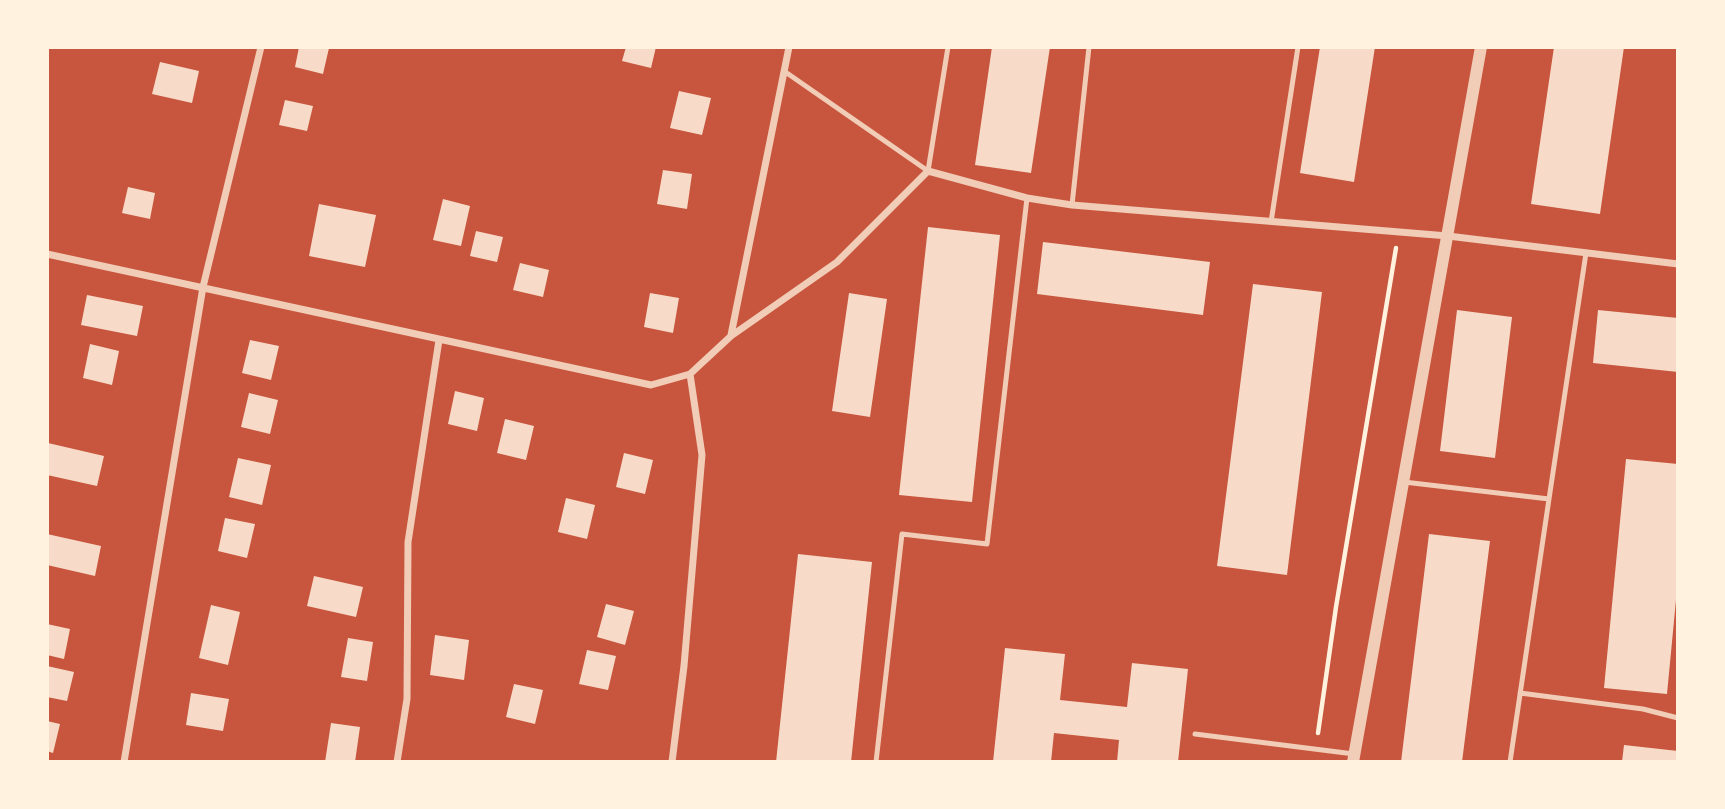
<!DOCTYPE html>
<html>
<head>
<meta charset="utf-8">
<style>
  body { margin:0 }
  #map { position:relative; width:1725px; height:809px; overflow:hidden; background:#c8553d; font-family:"IBM Plex Serif",serif }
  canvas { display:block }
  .frame { position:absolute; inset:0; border:49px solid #fff3e0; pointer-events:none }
</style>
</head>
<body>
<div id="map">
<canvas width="1725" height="809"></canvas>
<div class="frame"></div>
</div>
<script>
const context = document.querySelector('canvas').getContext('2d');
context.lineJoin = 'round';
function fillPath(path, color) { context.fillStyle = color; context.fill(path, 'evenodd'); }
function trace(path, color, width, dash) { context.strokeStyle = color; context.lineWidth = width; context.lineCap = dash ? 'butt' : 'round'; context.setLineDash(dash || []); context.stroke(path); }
fillPath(new Path2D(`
  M299,47L329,48L323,74L295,67Z
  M626,47H656L651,68L622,61Z
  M992,47H1050L1031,173L975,165Z
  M1320,47H1375L1354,182L1300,173Z
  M1554,47H1624L1600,214L1531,204Z
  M160,62L199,71L192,103L152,94Z
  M679,91L711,98L702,135L670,128Z
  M285,100L313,106L307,131L279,125Z
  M663,170L692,174L687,209L657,204Z
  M128,187L155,193L150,219L122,213Z
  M443,199L470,206L461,246L433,240Z
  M319,204L376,215L365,267L309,256Z
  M928,227L1000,235L972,502L899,495Z
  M476,231L503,237L497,262L470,256Z
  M1043,242L1210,262L1203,315L1037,294Z
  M520,263L549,270L543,297L513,290Z
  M1253,284L1322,292L1287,575L1217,566Z
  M650,293L679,298L673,333L644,327Z
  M849,293L887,299L870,417L832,411Z
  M87,295L143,306L137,336L81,325Z
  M1457,310L1512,317L1495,458L1440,451Z
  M1598,310L1678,318V372L1593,363Z
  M250,340L279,346L271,380L242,373Z
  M90,344L119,351L112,385L83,378Z
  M455,391L484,398L477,431L448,424Z
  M249,393L278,400L270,434L241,427Z
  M505,419L534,426L526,460L497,453Z
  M48,443L104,456L97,486L47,475Z
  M624,453L653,460L645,494L616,487Z
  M238,458L271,465L262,505L229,497Z
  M1626,459L1678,464V579L1667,694L1604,688Z
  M566,498L595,505L587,539L558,532Z
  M225,518L255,524L247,558L218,551Z
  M47,534L101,546L95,576L47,565Z
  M1429,534L1490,541L1462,762H1401Z
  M798,554L872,562L851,762H776Z
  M314,576L363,587L356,617L307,606Z
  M606,604L634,611L625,645L597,637Z
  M211,605L240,612L228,665L199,658Z
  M47,624L70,629L64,659L47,655Z
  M435,635L469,640L464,680L430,675Z
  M348,638L373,642L367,681L341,677Z
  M1005,648L1065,654L1060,700L1127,707L1132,663L1188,669L1178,762H1117L1119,740L1054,733L1051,762H993Z
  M587,650L616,656L608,690L579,684Z
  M47,666L74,672L67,701L47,697Z
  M514,684L543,690L535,724L506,717Z
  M191,693L229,699L223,731L186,725Z
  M47,721L60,724L53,753L47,751Z
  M331,723L360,727L355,762H325Z
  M1624,745L1678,751V762H1622Z`), '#f7dbc8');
trace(new Path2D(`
  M1318,733L1336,607L1396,248`), '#fff3e0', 4.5);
trace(new Path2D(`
  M784,71L928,171L948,47
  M1072,205L1089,47
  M1271,222L1298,47
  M1404,482L1549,499L1586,253
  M1520,693L1643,709L1678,718
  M1195,734L1354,754
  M876,762L902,534L987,544L1027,198
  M1510,762L1549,499`), '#f1ccb7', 5);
trace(new Path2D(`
  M47,254L651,385L690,374L731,336L837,262L928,171L1027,198L1072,205L1448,236L1678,264
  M731,335L789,47
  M124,762L203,287L261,47
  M397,762L407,699L408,542L439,340
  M672,762L684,666L702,455L690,374`), '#f1ccb7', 7);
trace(new Path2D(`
  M1353,762L1481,47`), '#f1ccb7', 12);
</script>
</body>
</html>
